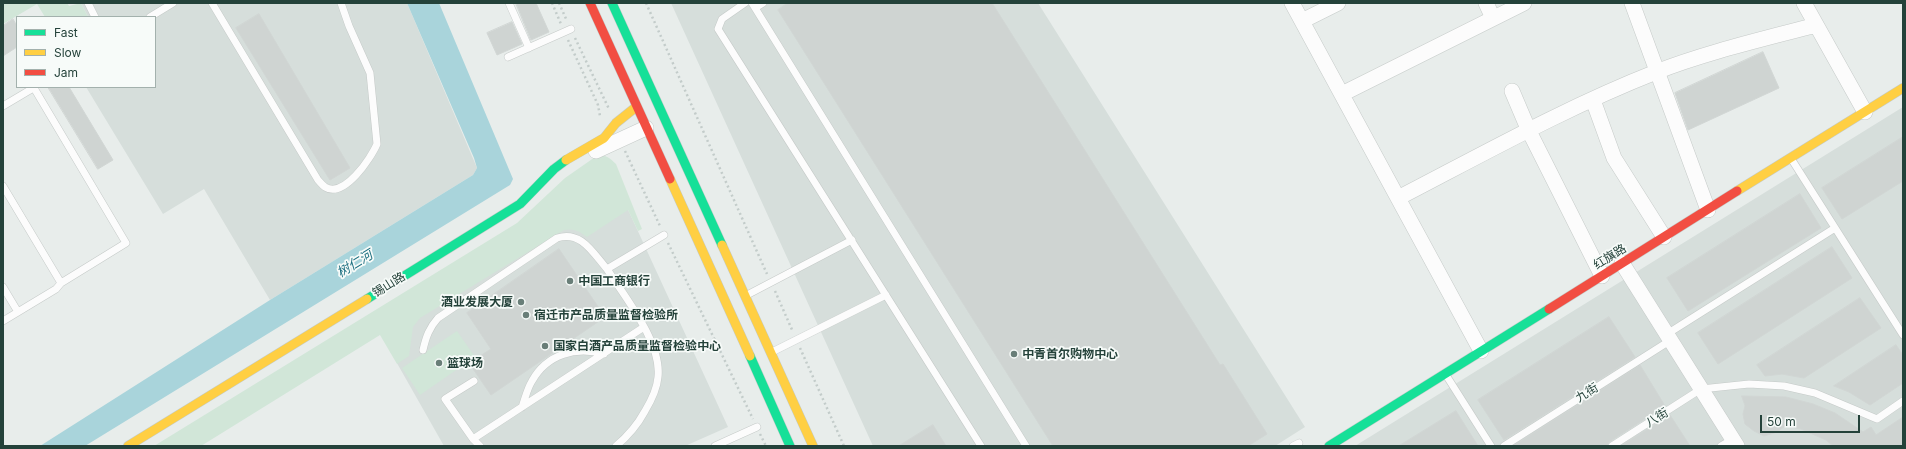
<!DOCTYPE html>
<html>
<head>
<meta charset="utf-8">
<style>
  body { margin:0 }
  #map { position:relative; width:1906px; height:449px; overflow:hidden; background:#e8edeb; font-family:Inter,sans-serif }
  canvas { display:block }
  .frame { position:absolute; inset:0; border:4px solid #24423a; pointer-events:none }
  .legend { position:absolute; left:16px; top:16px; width:140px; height:72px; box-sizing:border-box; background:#f7fbf9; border:1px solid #a3b1ad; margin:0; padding:5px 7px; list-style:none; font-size:12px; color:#24423a }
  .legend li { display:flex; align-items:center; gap:8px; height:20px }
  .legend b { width:20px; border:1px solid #a3b1ad }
  .scale { position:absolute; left:1760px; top:415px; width:100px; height:18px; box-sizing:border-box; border:2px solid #24423a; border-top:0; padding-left:5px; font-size:12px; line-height:14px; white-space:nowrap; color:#24423a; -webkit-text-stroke:3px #f7fbf9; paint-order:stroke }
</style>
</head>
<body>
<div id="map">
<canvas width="1906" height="449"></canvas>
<div class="frame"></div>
<ul class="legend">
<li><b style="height:5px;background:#16e098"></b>Fast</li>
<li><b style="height:5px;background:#ffcf43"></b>Slow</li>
<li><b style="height:5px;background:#f24e42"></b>Jam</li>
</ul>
<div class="scale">50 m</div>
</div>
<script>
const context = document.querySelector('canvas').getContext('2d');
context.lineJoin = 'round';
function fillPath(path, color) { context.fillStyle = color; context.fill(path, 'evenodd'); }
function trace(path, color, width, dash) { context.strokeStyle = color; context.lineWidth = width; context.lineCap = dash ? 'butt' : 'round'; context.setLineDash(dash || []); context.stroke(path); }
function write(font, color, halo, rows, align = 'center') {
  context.font = font + ' Inter,"Noto Sans SC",sans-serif'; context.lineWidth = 3.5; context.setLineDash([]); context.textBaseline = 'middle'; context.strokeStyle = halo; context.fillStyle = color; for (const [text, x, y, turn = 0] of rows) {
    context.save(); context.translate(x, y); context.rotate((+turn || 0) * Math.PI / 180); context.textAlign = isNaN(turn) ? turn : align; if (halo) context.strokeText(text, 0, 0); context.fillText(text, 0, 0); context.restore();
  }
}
fillPath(new Path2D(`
  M81,3H407L477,168L473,175L270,300L204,189L163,214L86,87H155V17H88Z
  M671,3H1038L1305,427L1275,446H873Z
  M1903,107V446H1355Z
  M619,190L728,427L685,446H444L381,335Z`), '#d6dedb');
fillPath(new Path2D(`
  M3,3H67L69,6L81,3L88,17H45L37,4L3,24Z
  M598,155C606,155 610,158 616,164L642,229L638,231L628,210L587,237C579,231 574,228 564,230L420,318L413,327L409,356L397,364L380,335L201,446H154L517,223L565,178Z
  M457,331L475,357L420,395L402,368Z`), '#d1e6d8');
fillPath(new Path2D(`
  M407,3H439L513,179L510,185L85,446H40L270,300L473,175L477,168L474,158Z`), '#a9d4db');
const building = new Path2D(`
  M516,3H536L549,32L531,40Z
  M788,3H992L1220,365L1223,364L1267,434L1248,446H1053L778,10Z
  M259,14L350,168L330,180L236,28Z
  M13,19L17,26V47L3,56V26Z
  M512,22L522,44L497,55L487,33Z
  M1763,52L1779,88L1688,130L1675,93Z
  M48,87H69L113,160L98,169Z
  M1903,137V181L1842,219L1822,188Z
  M1800,194L1821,228L1688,311L1667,278Z
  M1832,247L1852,278L1718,364L1698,333Z
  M559,249L605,317L491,395L469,363L491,349L467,313Z
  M1860,298L1881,328L1804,378L1782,374L1765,376L1757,365Z
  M1609,317L1635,357L1504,440L1478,400Z
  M1896,345L1903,355V383L1870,405L1849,392L1834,386Z
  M1640,365L1665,406L1609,442L1607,446H1513Z
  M1742,396L1786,397L1813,404L1835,413L1863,432L1871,427L1876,435L1903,417V446H1833L1826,440L1801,429L1785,426L1777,432L1764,436L1754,431L1745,424L1743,414L1745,406Z
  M1456,411L1478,446H1399Z
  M1670,415L1690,446H1621Z
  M933,425L946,446H899Z`);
fillPath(building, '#cfd4d2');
trace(building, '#d1d6d4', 1);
const lane = new Path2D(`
  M88,3L95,17
  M212,3L318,180C320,182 322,185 325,187C344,199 371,158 377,144L370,73L349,26L341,3
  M509,3L529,48
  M745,3L722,19L718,29L981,446
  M752,3L1026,446
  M755,8L763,3
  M150,17L173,3
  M508,57L571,29
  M3,106L35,87
  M1792,160L1903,335
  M3,186L61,283L126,243L34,88
  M3,287L18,312
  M747,295L852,240
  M3,321L56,289L61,283
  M1667,334L1835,228
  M423,350C426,337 429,328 438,318L557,238C581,230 593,253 607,269
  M772,352L886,295
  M1446,375L1491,446
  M522,407C525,399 527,389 532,381C547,354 576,346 604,354
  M473,439L445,399L474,381
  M480,446L473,439L644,327
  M616,446C628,436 638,424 645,411C651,401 657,389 658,377C662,343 625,297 607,269L664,235
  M715,446L757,427
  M1293,446L1299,443
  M1504,446L1671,340
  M1612,446L1701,389L1749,384L1784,386L1815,393L1877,419L1903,401
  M1721,446L1733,439`);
const street = new Path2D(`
  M1292,3L1481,351
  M1486,3L1493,18
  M1632,3L1708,210
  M1804,3L1865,112
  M1302,21L1338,3
  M1512,91L1529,131L1602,276
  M1342,94L1524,3
  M1593,100L1614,158L1664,237
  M596,151L646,128
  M1398,198C1483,154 1567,107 1656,72C1707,52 1764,39 1816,25
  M1622,263L1737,446`);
const fast = new Path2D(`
  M612,3L722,245
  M367,299L520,204L554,169L566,160
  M750,356L790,446
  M1329,446L1549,309`);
const slow = new Path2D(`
  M566,160L604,138L616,123L636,107
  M670,179L750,356
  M1737,191L1903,88
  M722,245L813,446
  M128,446L367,299`);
const jam = new Path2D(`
  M590,3L670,179
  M1549,309L1737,191`);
trace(lane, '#c5cac8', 8);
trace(street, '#c5cac8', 16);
trace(fast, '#c3cbc8', 10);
trace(slow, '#c3cbc8', 10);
trace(jam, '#c3cbc8', 10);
trace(new Path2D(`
  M552,3L561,24
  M559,3L567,21
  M646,3L767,274
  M575,38L609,109
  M568,40L598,105L600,116
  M625,151L660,226
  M668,243L753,419
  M775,291L793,332
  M800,348L844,446
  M760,434L766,446`), '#c3ccca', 2.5, [2, 3]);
trace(lane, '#fcfcfc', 7);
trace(street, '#fcfcfc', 15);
trace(fast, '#16e098', 9);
trace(slow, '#ffcf43', 9);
trace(jam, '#f24e42', 9);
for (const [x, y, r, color] of [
  [570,281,4,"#697e78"],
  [521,302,4,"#697e78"],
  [526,315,4,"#697e78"],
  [545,346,4,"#697e78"],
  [1014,354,4,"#697e78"],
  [439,363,4,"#697e78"]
]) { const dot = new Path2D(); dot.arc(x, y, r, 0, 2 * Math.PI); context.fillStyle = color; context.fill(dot); trace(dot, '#f7fbf9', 1.5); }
write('12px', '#24423a', '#f7fbf9', [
  ["红旗路",1610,257,-32],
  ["锡山路",389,285,-32],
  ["九街",1587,393,-32],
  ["八街",1657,418,-32]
]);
write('bold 12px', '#24423a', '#f7fbf9', [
  ["中国工商银行",578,281],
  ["酒业发展大厦",513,302,"right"],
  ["宿迁市产品质量监督检验所",534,315],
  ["国家白酒产品质量监督检验中心",553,346],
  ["中青首尔购物中心",1022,354],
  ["篮球场",447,363]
], 'left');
write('italic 13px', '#1c6f80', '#f7fbf9', [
  ["树仁河",355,264,-31]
]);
</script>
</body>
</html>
